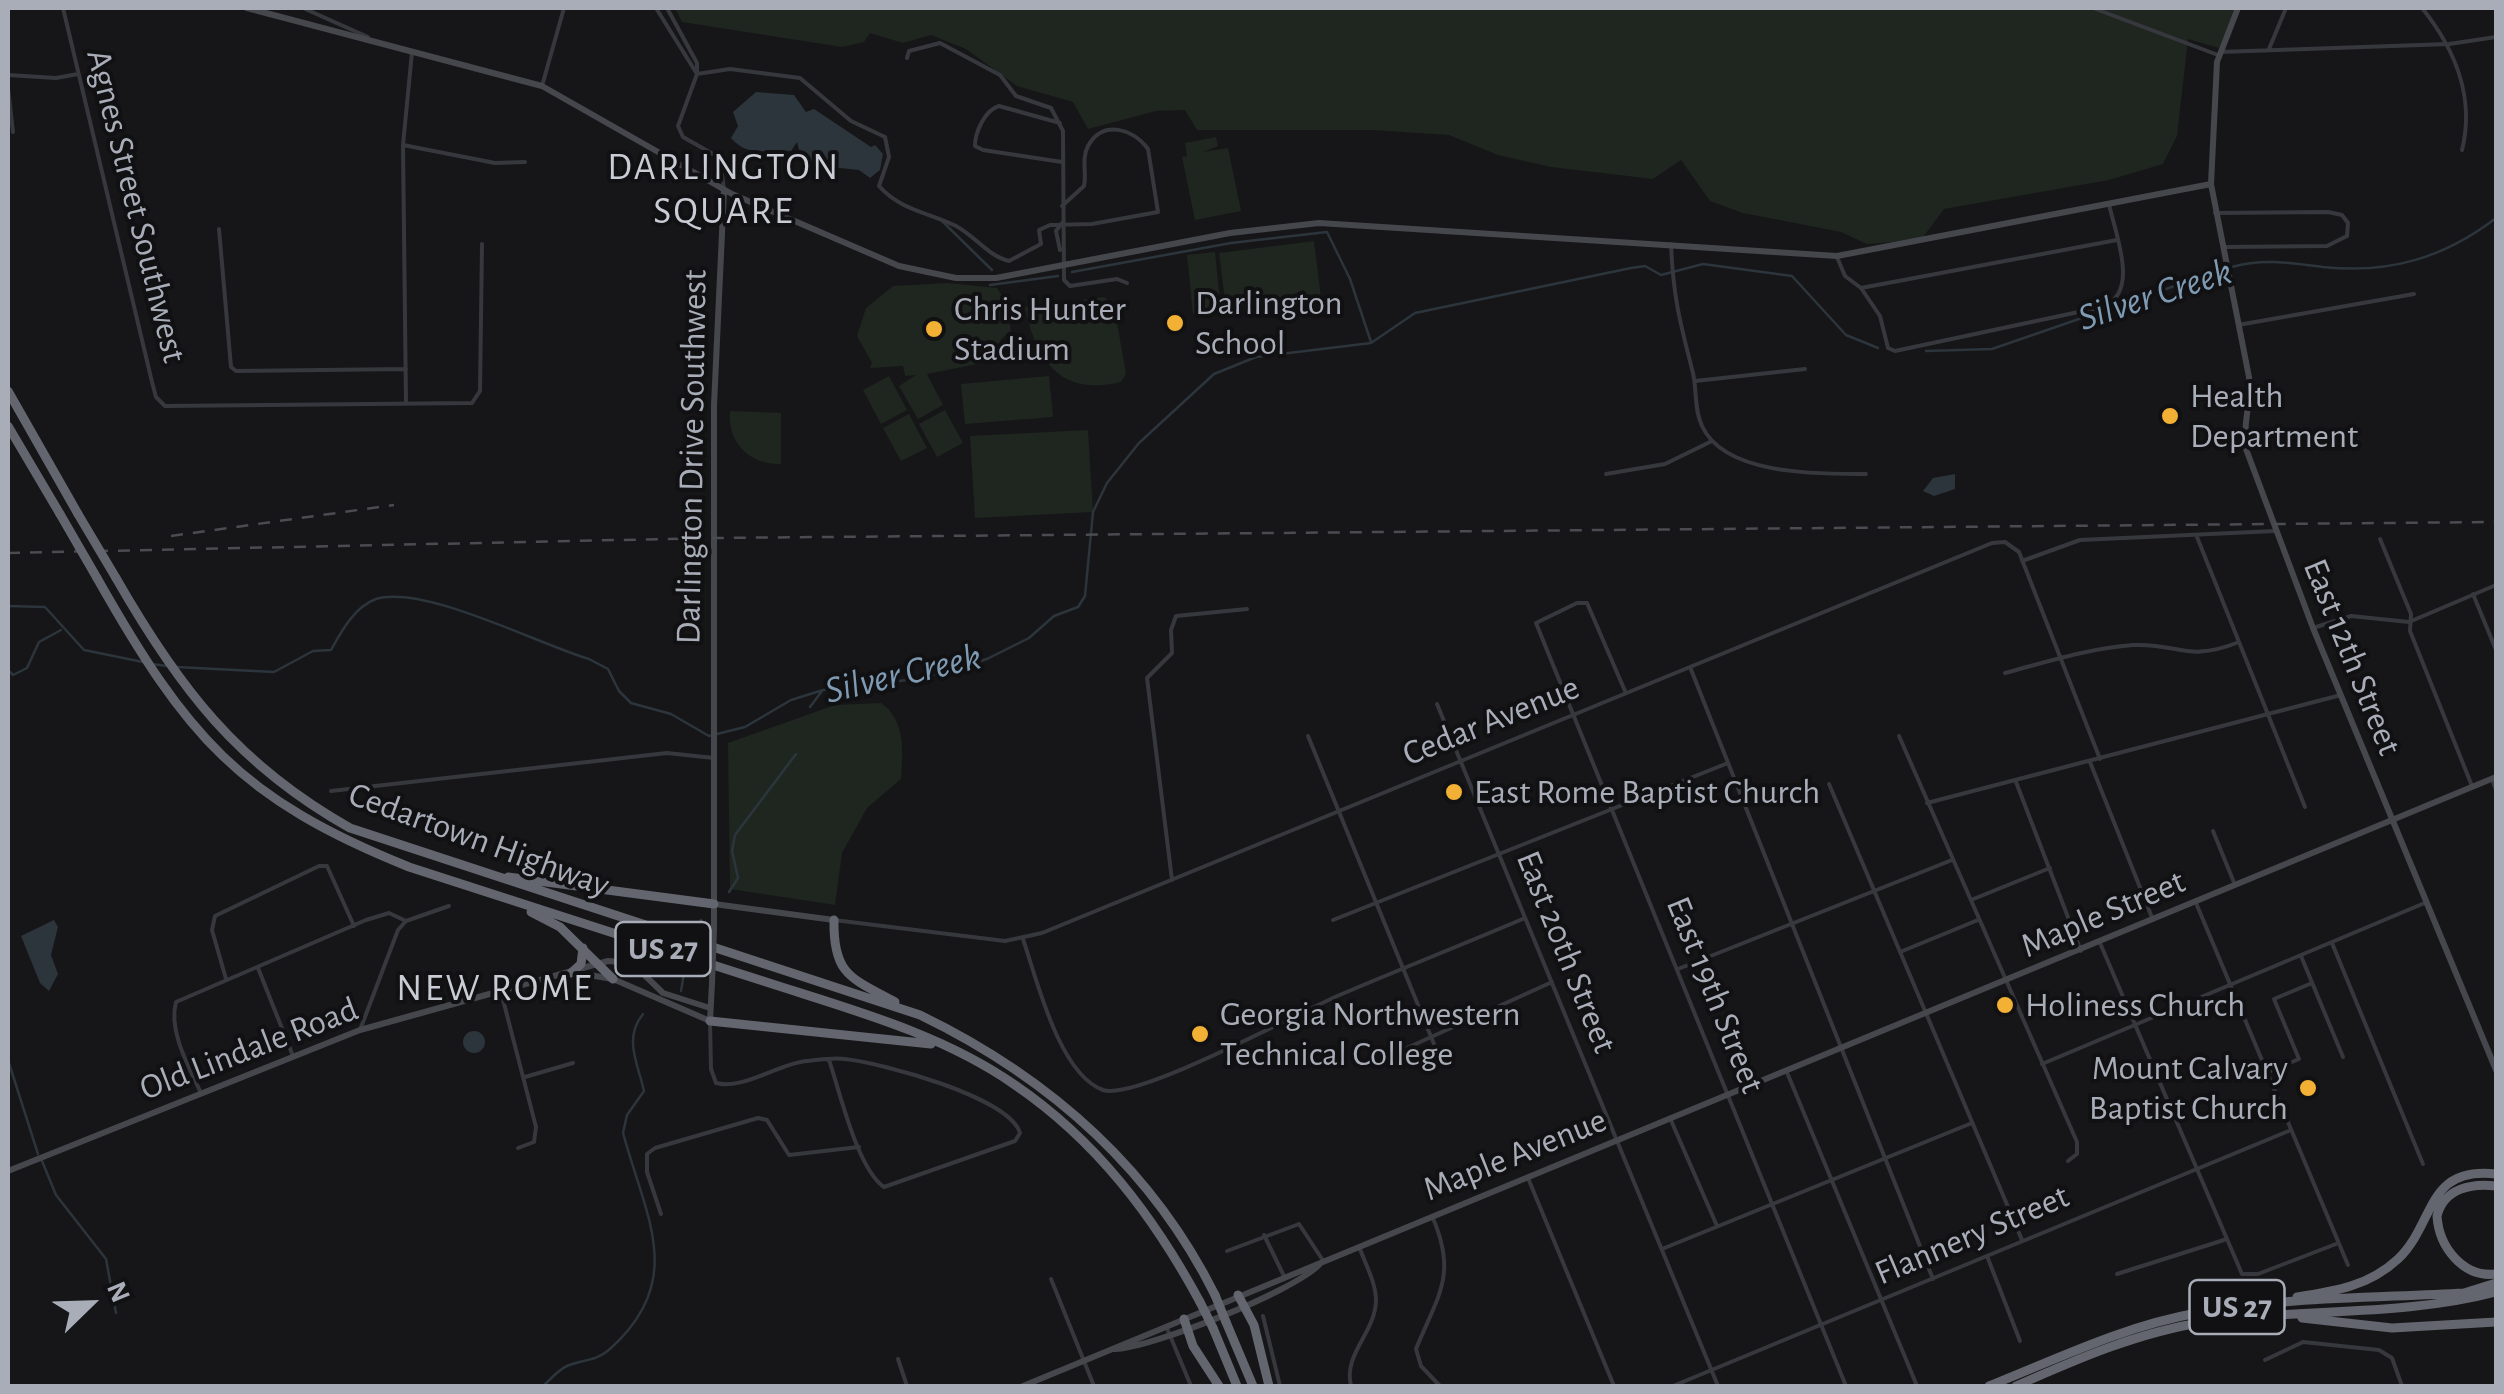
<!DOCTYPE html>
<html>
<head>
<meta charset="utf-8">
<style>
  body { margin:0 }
  #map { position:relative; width:2504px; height:1394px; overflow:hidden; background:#161618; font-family:"Alegreya Sans",sans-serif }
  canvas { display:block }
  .frame { position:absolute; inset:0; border:10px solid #a8adb8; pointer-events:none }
  .north { position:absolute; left:40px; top:1254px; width:100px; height:100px; -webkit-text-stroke:8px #111113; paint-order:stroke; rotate:67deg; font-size:28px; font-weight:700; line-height:40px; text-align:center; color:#a8adb8 }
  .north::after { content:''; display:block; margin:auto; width:35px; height:45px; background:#a8adb8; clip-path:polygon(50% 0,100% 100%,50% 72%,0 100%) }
</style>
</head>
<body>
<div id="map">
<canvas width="2504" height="1394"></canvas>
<div class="frame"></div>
<div class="north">N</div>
</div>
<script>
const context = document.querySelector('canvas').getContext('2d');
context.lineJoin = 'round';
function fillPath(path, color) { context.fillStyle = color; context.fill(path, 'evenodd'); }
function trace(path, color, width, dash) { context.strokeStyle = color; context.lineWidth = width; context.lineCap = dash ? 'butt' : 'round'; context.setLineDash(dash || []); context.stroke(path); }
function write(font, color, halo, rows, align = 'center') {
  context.font = font + ' "Alegreya Sans",sans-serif'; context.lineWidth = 8; context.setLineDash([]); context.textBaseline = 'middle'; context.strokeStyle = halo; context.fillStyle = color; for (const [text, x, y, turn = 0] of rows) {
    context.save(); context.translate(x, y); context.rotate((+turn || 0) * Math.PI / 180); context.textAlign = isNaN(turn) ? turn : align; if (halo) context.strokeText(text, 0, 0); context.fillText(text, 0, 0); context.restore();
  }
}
fillPath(new Path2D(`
  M675,8H2237L2219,48L2188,39L2177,136L2163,164L2109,180L1944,209L1921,240L1867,244L1841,232L1743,213L1710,201L1681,160L1653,179L1551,167L1498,155L1449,135L1373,130H1197L1185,110L1156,111L1088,129L1073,102L1017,86L966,49L931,35L903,43L870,33L864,42L842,47L682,22Z
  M1216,137L1218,146L1203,152L1228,148L1241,211L1195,220L1182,157L1187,156L1185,143Z
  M1314,241L1321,297L1226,308L1219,253Z
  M1215,252L1221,311L1193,314L1187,255Z
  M948,283L997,288L1006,302L1011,331L1001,339L998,360L927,374L943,405L918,419L899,386L916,375L905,376L903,366L870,368L872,363L857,336L866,308L893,286Z
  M1104,297L1114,305L1126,374L1121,382C1061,397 1036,361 1025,307Z
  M889,376L907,410L881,424L863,390Z
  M1049,376L1053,417L965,424L961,384Z
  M945,410L963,443L937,457L919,424Z
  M730,411L781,413V464C750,465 727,443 730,411Z
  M909,414L927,448L901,461L883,428Z
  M1088,430L1093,512L975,518L970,436Z
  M881,703C906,720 903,753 901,779L867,808L842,853L835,905L730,889L728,743L835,705Z`), '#1e261f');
fillPath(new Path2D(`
  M756,92L794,95L806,112L814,109L871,147L875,145L883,154L880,170L870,178L859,170L821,166L801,157L797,142L791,151C767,149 748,158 731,138L738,126L733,112Z
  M1955,474V489L1934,496L1923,491L1933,478Z
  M54,920L58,927L51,955L58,974L49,991L40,983L21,936Z
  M463 1042a11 11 0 1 1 22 0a11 11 0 1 1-22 0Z`), '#2c353c');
trace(new Path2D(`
  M942,221L992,270
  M2232,267C2263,258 2292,263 2323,267C2389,274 2444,258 2496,218
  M1072,272L1231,243L1327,232L1350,279L1371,342
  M990,285L1058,276
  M1926,351L1992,349L2224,269
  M8,606L45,607L84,650L143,662
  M151,664L168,666
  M176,667L274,672L313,651L331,650C341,632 354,607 376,599C423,584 538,644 589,659L608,669L619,691L631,703L671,714L709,736L745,727L791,700L823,690L924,678L987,659L1029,638L1054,616L1078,607L1085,596L1093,512L1107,483L1139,443L1214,374L1256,357L1371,343L1415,313L1631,268L1645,266L1661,275L1703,264L1792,276L1846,335L1878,348
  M8,670L13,675L27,668L39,642L61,630
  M810,707L822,691
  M729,892L738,878L732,851L735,835L796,754
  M695,933L701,920
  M681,991L685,967
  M8,1060L38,1154
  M42,1161L56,1195L106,1259L116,1313
  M543,1386C550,1380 558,1370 567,1366C583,1359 595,1362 610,1349C687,1280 646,1218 623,1133L627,1115L644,1091C638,1064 623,1038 643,1014`), '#2c353c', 2.5);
trace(new Path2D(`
  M63,8L152,382L156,397L165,406L472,403L480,391L482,244
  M303,8L368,37
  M656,8L697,74
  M667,8L697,63V74
  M2093,8L2218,55
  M2422,8C2455,49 2475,98 2462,150
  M2269,49L2286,8
  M2220,52L2449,44L2496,37
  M907,58L909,51L940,43L1000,75L1016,96L1051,108L1063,131L1064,280L1070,286L1117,279L1127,283
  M8,75L56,78L78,74
  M542,86L564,8
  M8,88L13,132
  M1060,123L999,106C985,110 975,132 975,146L983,150L1062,162
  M403,145L495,163L525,162
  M724,190L720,158L683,137L678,126L697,74L730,69L800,78L851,121L885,137L889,157L879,186C900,210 930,213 956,226C975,236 988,256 1009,261L1041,244L1039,230L1050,225L1092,224L1158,212L1148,149C1133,129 1103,119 1088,146C1081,159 1087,174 1084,186L1062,206
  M2215,213L2328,212L2342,215L2348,223L2347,236L2327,246L2225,247
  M219,229L231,367L236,371L406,369
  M1671,244C1673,296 1680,323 1693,373C1697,391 1694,409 1702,426C1725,476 1820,474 1866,474
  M1060,250L1056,231L1062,223
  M1837,257L1845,276L1861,288L2117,240
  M1861,288L1880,316L1888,348L1895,351L2102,307C2141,293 2115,234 2109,204
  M2238,325L2414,294
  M1695,381L1805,369
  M406,404L403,145L412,52
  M1606,474L1665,464L1712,441
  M2197,537L2305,807
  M2380,539L2411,614L2410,631L2472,786
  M2022,561L2080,540L2275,531
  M2473,594L2496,650
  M2313,628L2351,616L2409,622L2496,585
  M1690,667L1933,1279
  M2005,673C2046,662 2090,648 2133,645C2181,643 2186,663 2239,642
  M1625,691L1587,603H1577L1536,623L1846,1386
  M1437,704L1718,1386
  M1308,736L1443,1066
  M1899,736L2077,1142V1154L2068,1161
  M2090,762L2153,920
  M2492,779L2496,790
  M2016,782L2081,951
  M1829,784L2022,1240
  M331,791L667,753L714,758
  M1927,803L2341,695
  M2213,831L2235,885
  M1172,880L1147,678L1172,653L1171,630L1176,616L1247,609
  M1971,900L2050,868
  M2196,903L2348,1265
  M834,920L1005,941L1042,933L1992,543L2005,542L2019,552L2100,759
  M1333,920L1728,763
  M1023,939C1037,980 1059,1074 1103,1090C1137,1101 1301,1011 1342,994C1403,968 1464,944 1525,918
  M2100,943L2242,1274H2258L2336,1244
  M2332,943L2423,1164
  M1900,952L1978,920
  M2301,956L2343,1057
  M258,968L293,1056
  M1678,969L1952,860
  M226,979L212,930L215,916L319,866H327L354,926
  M501,992L536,1127L534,1142L518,1148
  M710,1021L711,1069L716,1083C744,1090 778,1064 806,1061C818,1060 834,1057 845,1059C882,1063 1009,1097 1020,1133L1015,1141L884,1187C857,1168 840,1092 829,1060
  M360,1030L398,930L406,921L449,906
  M1396,1053L1552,982
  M2042,1064L2427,902
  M1786,1070L1917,1386
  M2268,1072L2299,1059L2274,999L2312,983
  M525,1077L573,1063
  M201,1093C189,1067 168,1031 176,1002L366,920L389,913L406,921
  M1670,1118L1717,1226
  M1528,1178L1614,1386
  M661,1214L647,1172V1154L655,1148L758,1118L767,1120L789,1155L859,1147
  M1432,1216C1458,1275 1438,1295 1416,1349L1421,1366L1440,1386
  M1264,1235L1284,1276
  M1662,1249L1972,1123
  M1227,1251L1299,1224L1324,1262
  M1987,1256L2020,1341
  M2117,1274L2224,1240
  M1051,1279L1094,1386
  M1263,1316L1280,1386
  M1166,1326L1191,1386
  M898,1359L907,1386
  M2265,1360L2303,1342L2379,1350L2392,1358L2402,1386
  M1351,1386C1343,1354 1375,1333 1376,1301C1376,1282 1365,1264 1359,1246
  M1673,1386L2291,1130`), '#37383d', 4);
trace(new Path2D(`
  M247,8L542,86L732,194L899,266L956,278H996L1230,233L1319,223L1837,256L2211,184
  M2238,8L2217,62L2211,184L2249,377C2252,403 2242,422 2246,449L2313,628L2496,1070
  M714,904L834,920
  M714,930V405L724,190
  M577,973L613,979L710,1021L712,983
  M8,1171L360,1030L608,961L632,963L663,993L710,1008
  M1115,1349C1154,1347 1292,1292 1319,1265
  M1023,1386L2496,777`), '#45474d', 6);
trace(new Path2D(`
  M8,391L78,514
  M8,426L60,514
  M97,578C186,735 239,799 409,867C527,906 645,943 763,981C849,1009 941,1033 1015,1085C1097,1141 1154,1217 1200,1302
  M116,578C179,688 238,765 350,828L920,1015C1048,1077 1151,1167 1215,1295
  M508,877L714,904
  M531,912L560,927L613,979
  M834,920C833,975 851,978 895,1002
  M571,973L581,964L583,948
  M710,1021L931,1044
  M2496,1186C2472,1183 2444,1188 2437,1216C2439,1247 2463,1278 2496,1274
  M1238,1295L1254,1325L1269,1386
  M2297,1297C2336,1291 2369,1286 2398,1259C2436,1223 2425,1166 2496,1174
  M2302,1318L2392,1328L2496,1322
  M1184,1319L1193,1346L1219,1386
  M1226,1322L1253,1386
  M1213,1328L1237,1386
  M1989,1386C2057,1359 2124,1326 2197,1313C2285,1297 2376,1298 2464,1293L2496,1283
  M2016,1386C2077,1359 2139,1332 2205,1322C2302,1308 2401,1317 2496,1292`), '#63666e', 9);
trace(new Path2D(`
  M171,536L394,505
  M8,553L713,538L2496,522`), '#4a4c52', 2.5, [12, 10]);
trace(new Path2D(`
  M712,983L714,930`), '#45474d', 6);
trace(new Path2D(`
  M60,514L97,578
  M78,514L116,578
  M1215,1295L1226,1322
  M1200,1302L1213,1328`), '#63666e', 9);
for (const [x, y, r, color] of [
  [1175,323,10,"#f2b134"],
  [934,329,10,"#f2b134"],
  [2170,416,10,"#f2b134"],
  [1454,792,10,"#f2b134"],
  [2005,1005,10,"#f2b134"],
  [1200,1034,10,"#f2b134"],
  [2308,1088,10,"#f2b134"]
]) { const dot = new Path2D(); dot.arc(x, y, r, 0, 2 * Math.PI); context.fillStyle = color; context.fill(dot); trace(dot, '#111113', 4); }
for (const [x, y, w] of [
  [663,949,95],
  [2237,1307,95]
]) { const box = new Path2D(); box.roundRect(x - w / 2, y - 27, w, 54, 8); context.fillStyle = '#111113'; context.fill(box); trace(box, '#a8adb8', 2.5); }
write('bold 32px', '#a8adb8', null, [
  ["US 27",663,949],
  ["US 27",2237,1307]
]);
write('35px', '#a8adb8', '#111113', [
  ["Agnes Street Southwest",136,206,76],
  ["Darlington Drive Southwest",692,457,-89],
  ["East 12th Street",2352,657,68],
  ["Cedar Avenue",1491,721,-22],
  ["Cedartown Highway",479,840,20],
  ["Maple Street",2103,914,-23],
  ["East 20th Street",1566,952,68],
  ["East 19th Street",1715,995,68],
  ["Old Lindale Road",249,1049,-21],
  ["Maple Avenue",1515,1155,-22],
  ["Flannery Street",1972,1235,-23]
]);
write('35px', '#a8adb8', '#111113', [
  ["Darlington",1195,303],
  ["School",1195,343],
  ["Chris Hunter",954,309],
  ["Stadium",954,349],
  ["Health",2190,396],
  ["Department",2190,436],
  ["East Rome Baptist Church",1474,792],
  ["Holiness Church",2025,1005],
  ["Georgia Northwestern",1220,1014],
  ["Technical College",1220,1054],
  ["Mount Calvary",2288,1068,"right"],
  ["Baptist Church",2288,1108,"right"]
], 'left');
context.letterSpacing = '2.5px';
write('38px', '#c9ccd4', '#111113', [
  ["DARLINGTON",724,168],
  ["SQUARE",724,212],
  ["NEW ROME",495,989]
]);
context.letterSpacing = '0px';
write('italic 38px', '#7f9bb3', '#111113', [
  ["Silver Creek",2155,295,-18],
  ["Silver Creek",903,674,-13]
]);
</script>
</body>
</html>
